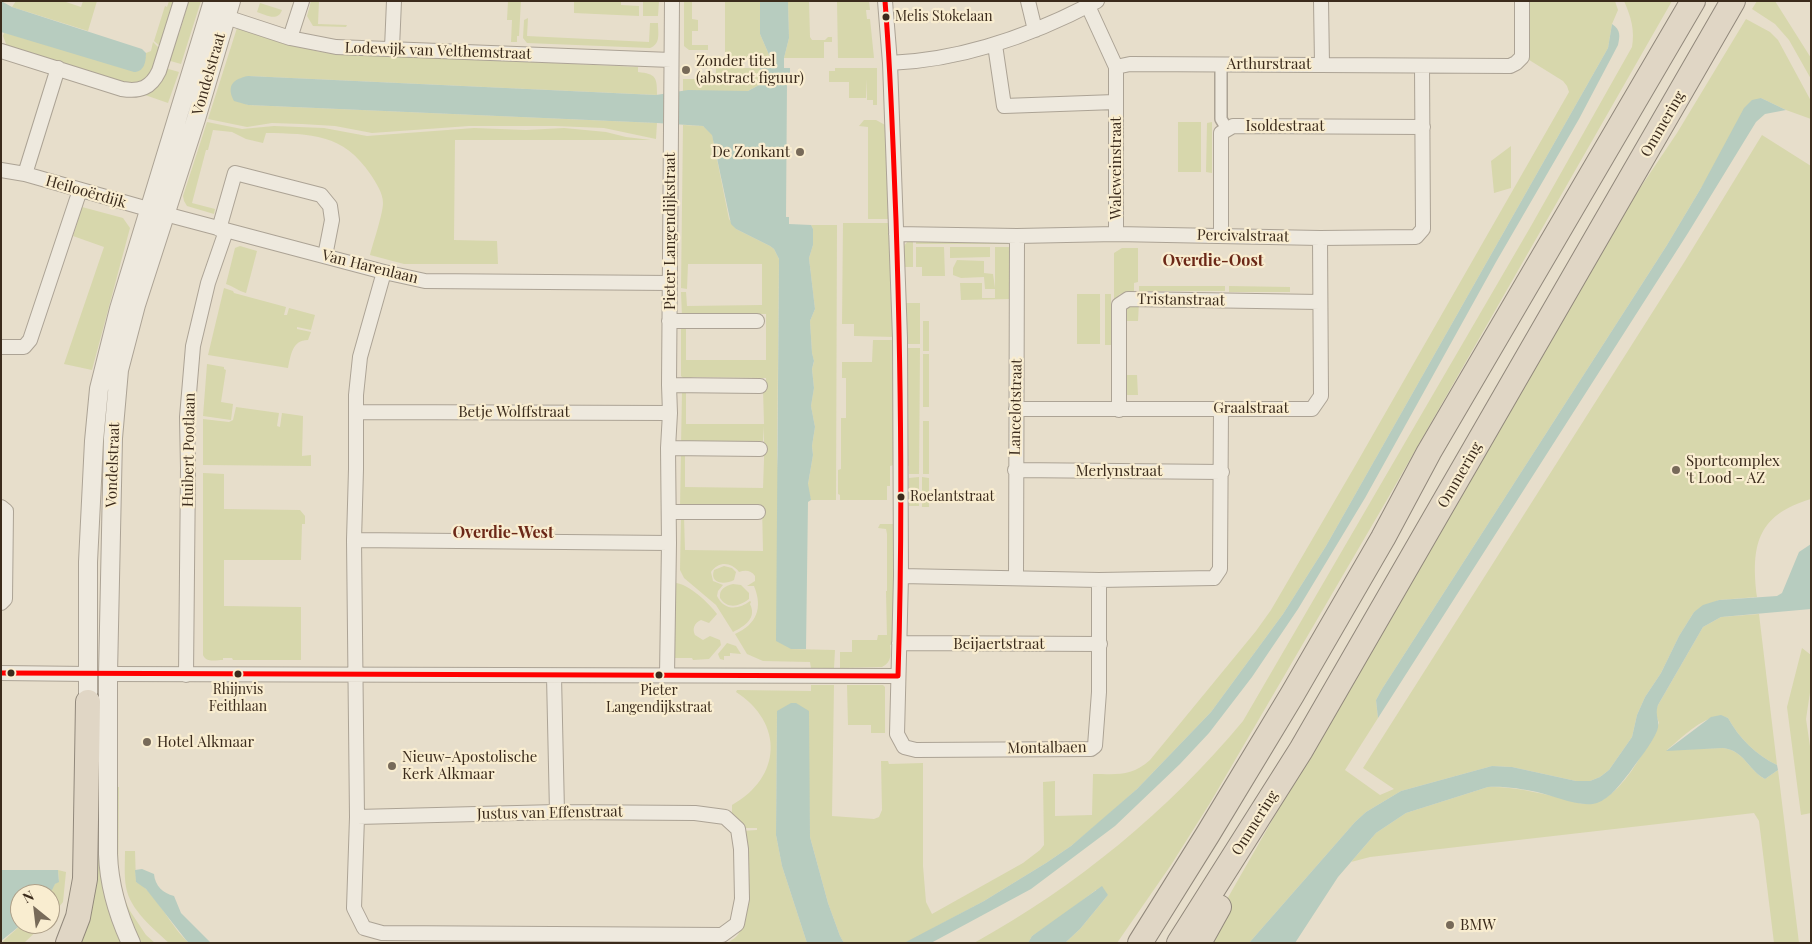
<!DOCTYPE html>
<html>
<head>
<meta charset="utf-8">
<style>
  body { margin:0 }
  #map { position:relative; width:1812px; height:944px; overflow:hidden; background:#e7decb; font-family:"Playfair Display",serif }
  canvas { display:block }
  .frame { position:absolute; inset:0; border:2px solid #3b2b1c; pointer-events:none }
  .north { position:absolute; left:10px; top:884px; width:50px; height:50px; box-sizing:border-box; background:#f9edd0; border:1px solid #ad9f88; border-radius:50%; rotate:331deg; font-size:14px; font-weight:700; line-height:20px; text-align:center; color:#3b2b1c }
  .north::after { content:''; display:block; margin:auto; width:18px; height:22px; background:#776a59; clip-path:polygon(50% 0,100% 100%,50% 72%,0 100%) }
</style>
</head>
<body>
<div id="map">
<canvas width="1812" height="944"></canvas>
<div class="frame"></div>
<div class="north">N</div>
</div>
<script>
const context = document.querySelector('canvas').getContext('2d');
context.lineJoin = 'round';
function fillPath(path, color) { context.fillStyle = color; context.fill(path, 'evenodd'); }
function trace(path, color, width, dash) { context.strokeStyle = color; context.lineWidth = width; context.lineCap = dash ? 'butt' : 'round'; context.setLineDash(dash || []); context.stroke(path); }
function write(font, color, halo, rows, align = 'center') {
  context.font = font + ' "Playfair Display",serif'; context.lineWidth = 4.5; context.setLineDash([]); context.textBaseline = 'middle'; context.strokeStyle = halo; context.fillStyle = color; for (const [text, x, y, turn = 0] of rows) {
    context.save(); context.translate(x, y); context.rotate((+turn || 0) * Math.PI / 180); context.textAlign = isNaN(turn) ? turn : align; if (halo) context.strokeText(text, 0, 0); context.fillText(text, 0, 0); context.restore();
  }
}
fillPath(new Path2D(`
  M16,1H63L81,7L83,1H97L88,31L12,7Z
  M169,1H177L161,47L154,41L165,6L167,7Z
  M189,1H201L181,64L167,60L175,34H179Z
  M311,1H319L318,24L347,25L346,27L313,26L307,16Z
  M508,1H521L519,36H517V42H511L512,20H507Z
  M574,1H621V5L639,6V16L574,13Z
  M643,1H659L658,16H643Z
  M684,1H692V19L698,20V31H692V45H708V50H689L684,46Z
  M725,1H760V34L770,57L725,59Z
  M788,1H809L810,37L812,40H825L828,37H832V42H824V58H784L789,38Z
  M837,1H869L870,10H866L867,19H870L874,58H838Z
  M1527,1H1615L1618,10L1612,24L1608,48L1326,546L1283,614L1211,712L1137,789L1101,821L1071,846L1046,863L984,901L913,939L904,943H844L840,936L828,903L810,837L809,796L777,711L776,835L782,866L807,943H727C732,940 736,938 739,933C748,916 742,853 741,831L757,830V828H743L732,813V805C782,777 784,723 736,692L737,690L811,691V685H834L832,816L874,819L879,817L882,810L881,761H888L889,764L923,763V866L926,902L932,914L1023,863L1040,850L1044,845L1043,782L1055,781V816L1092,815L1093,774C1117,774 1131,777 1150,760L1256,631L1271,610L1355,466L1569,92L1567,86L1563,81L1526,58Z
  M1624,1H1672L1388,498L1210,803L1171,865L1117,943H1065L1080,929L1108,895L1096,890L1062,916L1032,936L1028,943H974C1077,886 1168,811 1243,721L1531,226L1632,47C1635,30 1631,17 1624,1Z
  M1757,1H1775L1811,58V79L1789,40L1775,24L1752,9Z
  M260,3L282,10C278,22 266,15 257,12Z
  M528,18L527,36L649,42L650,23H658C658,33 661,44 650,48L527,43L523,38L524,20Z
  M1746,19L1770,32L1778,40L1811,101V119L1786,110L1761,98L1701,188L1667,245L1382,689L1376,700L1378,718L1345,770L1380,795L1394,789L1363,768L1685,261L1762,135L1811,166V499C1756,515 1751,547 1757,597L1719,600L1694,612L1679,636L1661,673L1645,697L1637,715L1632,737L1609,770L1600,777L1590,781H1576L1512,767L1492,766L1401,791L1366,812L1355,822L1249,943H1202L1294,782L1634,197L1677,133Z
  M240,27L286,43L320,52L638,67V72C656,74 657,77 657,95L248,76L231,90L233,98L248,105L657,123L656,139L604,128L555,126H469L372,133L335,126L302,124L272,123L247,127L208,119L237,28Z
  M4,33L146,57V53L151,51L153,42L161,50L155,68L139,87L43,57L39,59L33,54L23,51L19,53L8,49L3,36Z
  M165,68L179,72L168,103L145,95L147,90Z
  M716,68H760L761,84L748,91L683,92V79H714L716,76Z
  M835,68H877V105H873V100H867V79L866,98H849V82H829V71H835Z
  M864,120H876L887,126L891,219H868V127L859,126Z
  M207,122L242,129L274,126L324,128L367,136L474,128L526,130L564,128L606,132L626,137L651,140H455L454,240L497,241L498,264H404L370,255C373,243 383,214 383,203C383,193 376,183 371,175C343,133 311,134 266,133L263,143L246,139L232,132L213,130L208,150H206L192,203L215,209L214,214L187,206L184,201L183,196Z
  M1178,122H1201V172H1178Z
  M1212,122V173L1206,172L1207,123Z
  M683,125L703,126L712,134L729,219L736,229L770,246L774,249L779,259L777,456L791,649L835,650L834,668H811L810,662L763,661L747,654L735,634C757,624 763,608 754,586H747L755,581V576C751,570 745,570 739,572C731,562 719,561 711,572L713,581L723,585L718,591L717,596C724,611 739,610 750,601L751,602L750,604C757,618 745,626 733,632L716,605L684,578L680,570L681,516H684L685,550L763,551L762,505H692L687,508H680L681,453H685V487L763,488L764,460V426L763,441H692L687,445H681L682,392L686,389V424H764L763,389H766V378L693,377L688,380L684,379L681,376V325H686V360H766V314H693L682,317L681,292H686L687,306L762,305V264H688L687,289L681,288Z
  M1511,146V188L1494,193L1491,161Z
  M82,207L123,218L130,228L92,370L64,364L104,247L73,236Z
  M843,223H890L895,337L854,336V324H842Z
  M811,225H837L836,500H811L808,489V484L813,455L812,446L815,427L811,406L814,388L812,369L814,362L812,353L810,321L815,309L809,258L813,245V229Z
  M916,238L1006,240L1009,244H916Z
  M913,239V267H903C903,255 900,243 913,239Z
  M240,246L257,251L246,293C238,291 233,286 226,284L235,248Z
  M916,247H944L945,276H922V267H916Z
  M950,247H990V257L950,258Z
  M995,247H1011V299L961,300L960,283H982V298H995V289H985L984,277L961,278L953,275V268L957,260L984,261V273L993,274L995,288Z
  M1122,248H1138V282L1134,283V292L1120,294L1114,301V253Z
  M1139,286H1225V291H1139Z
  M1229,286L1290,287V292H1229Z
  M224,288L233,291L234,293L286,307L284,315H287L289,308L315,315L311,330L297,327V329L311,332L308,340C292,340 291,355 288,368L208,355Z
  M1077,294H1100V344H1077Z
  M1105,294H1111V345H1105Z
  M1139,302L1138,321H1124C1124,307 1125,307 1139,302Z
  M905,303H920V344H905Z
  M923,321H929V351H923Z
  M873,340H895L894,465L890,466V486H887V500H840V495L838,494V470L841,469V418H846V378H842V362H872Z
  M905,348H920L919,474H909V466L905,465Z
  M923,354H929V407H923Z
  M207,364L224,367V369L226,370L221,402L233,404L231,420L203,416Z
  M1127,375H1137L1138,395H1127Z
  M236,407L279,413L277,426L280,427L282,413L303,416L302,456L311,455V466L203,465V419L229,422L233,420Z
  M923,421H929V474H923Z
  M203,473L224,474V509L300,510L305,516V524H302L301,560H224V606L301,607V660H233L232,658H223V660C216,660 206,663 203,655Z
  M919,477V506H909V478Z
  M922,477L929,478V507H922Z
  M880,524H894V645H890C891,654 892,662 882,667L840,668V652H852V640H877L878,635H887L886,591H887V534L886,529L878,528Z
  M724,566L732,568L736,572L734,580C725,585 709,584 714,570Z
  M675,583C688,583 710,604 717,614L709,623L701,620C694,623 692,629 695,635L703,640L710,636L720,640L721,645L709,659L693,660L692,658H675Z
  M733,584L741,585L749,593V599C739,607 727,609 720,598C719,589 725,586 733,584Z
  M1759,614L1777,765C1756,755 1739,738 1728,718C1708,710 1682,738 1667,750L1723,748C1745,751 1747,769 1765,779L1778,770L1799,943H1774L1759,821L1754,813L1370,857L1351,862L1376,833L1406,813L1488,787C1511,786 1535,792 1557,797C1566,799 1578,804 1587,804C1619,804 1646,748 1659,723L1655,712L1658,705L1703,627L1721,617Z
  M727,643L736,646L741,654L730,653V656H724V660L720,659L718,654Z
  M1802,648L1811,655V686L1806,719L1811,753V813L1801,815L1787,707Z
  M847,685H883L885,687V733H871V725H848Z
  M96,743L102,773L125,943H79Z
  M115,787H119L118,885L130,911L146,935L155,943H136C121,905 106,867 109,826C110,813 114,800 115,787Z
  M125,851H135L136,882C153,888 172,929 189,943H169C153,928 130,910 126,887C124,875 125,862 125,851Z
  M58,870L66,872L63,902L50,918C50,906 46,888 59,881Z
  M22,924H44L24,943H1Z`), '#d7d7ac');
fillPath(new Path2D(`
  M1,1L12,7L142,49L146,53C146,62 144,72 134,72L1,32Z
  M760,1H788L789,38L784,58V68H790V82L787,83L786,217H789V224L811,225L813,229V245L809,258L815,309L810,321L812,353L814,361L812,369L814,388L811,406L815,427L812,446L813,455L808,484L811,500L808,502L806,649H791L776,641L779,259L774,249L770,246L736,229L731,224L712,135L703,126L657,123L248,105L234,101C226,86 233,79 248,76L656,95L688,90L748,91L761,84L760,68L770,67V57L760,34Z
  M1612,24C1621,30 1620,36 1618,45L1579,119L1496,262L1365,498L1298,609L1252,677L1209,733L1180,764L1115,826L1031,889L931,943H904L984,901L1046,863L1071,846L1137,789L1211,712L1283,614L1326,546L1608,48Z
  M1761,98L1786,110L1765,114L1756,122L1688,233L1378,718L1376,700L1382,689L1667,245L1701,188L1744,108L1752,100Z
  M1811,544V609L1721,617L1703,627L1658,705C1654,716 1661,721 1657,731C1651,745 1639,759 1630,772C1621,783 1611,798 1597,803C1581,808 1554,796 1537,792C1522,789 1504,786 1488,787L1406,813L1376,833L1338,877L1295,943H1249L1355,822L1366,812L1401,791L1492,766L1512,767L1576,781H1590L1600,777L1609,770L1632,737L1637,715L1645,697L1661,673L1679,636L1694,612L1703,605L1719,600L1777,596L1782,593L1799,552Z
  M791,703H796L809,711L810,837L828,903L840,936L844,943H807L782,866L776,835L777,711Z
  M1721,715L1728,718C1739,738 1756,755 1777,765L1778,770L1765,779C1747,769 1745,751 1723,748L1666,751L1711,717Z
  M142,869L154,874C155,886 163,893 174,896L181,913L211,943H189L186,940L146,889L136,882L135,870Z
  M1,870H58L59,882L55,884L50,894H20V924H22L1,941Z
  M1102,886L1108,895L1080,929L1065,943H1028L1032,936Z`), '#b7ccbf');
const pedestrian = new Path2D(`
  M1221,64V119L1227,129`);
const minor = new Path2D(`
  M885,1L890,63L900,338L901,576L897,734L904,747L916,750L1091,749L1095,746L1099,692V580
  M1028,1L1035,30
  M1321,1L1322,64
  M1088,6L1116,67V234
  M226,17L290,38L336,47L671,60
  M290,38L302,1
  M995,45L1004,106L1115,102
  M392,48L394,1
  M1,51L122,89C140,92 151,88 159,71L181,1
  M890,63C963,60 1033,35 1097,1
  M1116,67L1130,64L1510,66L1516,63L1522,57V1
  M1,170L25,174L148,209
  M25,174L58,68
  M165,214L384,272L425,281L670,283
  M219,229L235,173L321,195L330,206L332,220L325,256
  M896,234L1017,236L1116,234L1320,238L1416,237L1423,229L1422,66
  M1221,236V133L1233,126L1423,127
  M669,321H757
  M1,347H24L30,340L80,190
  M669,385L760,386
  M1016,409H1312L1321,396L1320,238
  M1119,410V305L1128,299L1320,302
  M357,412L670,413
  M668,448L760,449
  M1015,470L1222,472
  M1,507L6,511L5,599L1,603
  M669,512H758
  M354,540L669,543
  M901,576L1099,580L1214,578L1220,569L1221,408
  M1016,578L1017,236
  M899,643L1100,644
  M1,673L88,674
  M108,674L898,676
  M186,675L188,468L187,417L193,346L208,283L226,231
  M667,675L669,543L668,448L670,413L669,385L672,1
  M554,676L557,812
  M357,817L557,812L695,813L725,817L738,829L741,849L742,899L737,924L722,935L382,933L364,928L354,908L357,817L354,540L356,469V395L360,357L384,272`);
const tertiary = new Path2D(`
  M88,702V562L94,441L99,389L119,309L213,1
  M131,943C118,915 109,884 108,854V674L113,438L119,370L136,305L196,119L231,1`);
const trunk = new Path2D(`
  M68,943L78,917L85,879L88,702
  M1140,943L1208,834L1292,695L1383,538L1429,452L1693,1
  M1179,943L1301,750L1733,1
  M1199,943L1219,907`);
trace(pedestrian, '#aca395', 14);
trace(minor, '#aca395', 16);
trace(tertiary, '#aca395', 20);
trace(trunk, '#91887b', 26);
trace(pedestrian, '#eee9de', 11);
trace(minor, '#eee9de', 14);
trace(tertiary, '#eee9de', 18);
trace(trunk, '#e0d6c5', 24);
trace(new Path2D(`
  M1,673L898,676C903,524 901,372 896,220C893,147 891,74 885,1`), '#f00', 5);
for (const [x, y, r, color] of [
  [886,17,4.5,"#3b2b1c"],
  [686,70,5,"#776a59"],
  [800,152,5,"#776a59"],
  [1676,470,5,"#776a59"],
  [901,497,4.5,"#3b2b1c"],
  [11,673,4.5,"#3b2b1c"],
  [238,674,4.5,"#3b2b1c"],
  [659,675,4.5,"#3b2b1c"],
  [147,742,5,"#776a59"],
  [392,766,5,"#776a59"],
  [1450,925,5,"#776a59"]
]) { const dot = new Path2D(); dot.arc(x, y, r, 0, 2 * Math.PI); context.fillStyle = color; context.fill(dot); trace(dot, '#f9edd0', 2); }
write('14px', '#3b2b1c', '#f9edd0', [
  ["Melis Stokelaan",895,17],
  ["Roelantstraat",910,497],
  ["Rhijnvis",238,690,"center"],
  ["Feithlaan",238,707,"center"],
  ["Pieter",659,691,"center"],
  ["Langendijkstraat",659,708,"center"]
], 'left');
write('15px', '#3b2b1c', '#f9edd0', [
  ["Lodewijk van Velthemstraat",438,51,2],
  ["Arthurstraat",1269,64],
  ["Vondelstraat",209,74,-74],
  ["Ommering",1663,124,-60],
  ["Isoldestraat",1285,126],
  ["Waleweinstraat",1116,168,-90],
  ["Heilooërdijk",86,192,16],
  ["Pieter Langendijkstraat",670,231,-90],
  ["Percivalstraat",1243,236,1],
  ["Van Harenlaan",370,267,14],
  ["Tristanstraat",1181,300,1],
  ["Lancelotstraat",1016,407,-89],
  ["Graalstraat",1251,408],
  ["Betje Wolffstraat",514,412],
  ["Huibert Pootlaan",189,450,-89],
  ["Vondelstraat",113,465,-88],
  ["Merlynstraat",1119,471],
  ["Ommering",1460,475,-60],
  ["Beijaertstraat",999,644],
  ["Montalbaen",1047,748,-1],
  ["Justus van Effenstraat",550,813,-1],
  ["Ommering",1255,823,-58]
]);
write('15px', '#3b2b1c', '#f9edd0', [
  ["Zonder titel",696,61],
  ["(abstract figuur)",696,78],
  ["De Zonkant",790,152,"right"],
  ["Sportcomplex",1686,461],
  ["'t Lood - AZ",1686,478],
  ["Hotel Alkmaar",157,742],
  ["Nieuw-Apostolische",402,757],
  ["Kerk Alkmaar",402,774],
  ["BMW",1460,925]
], 'left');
write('bold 16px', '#6c2817', '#f9edd0', [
  ["Overdie-Oost",1213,261],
  ["Overdie-West",503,533]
]);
</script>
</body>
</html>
